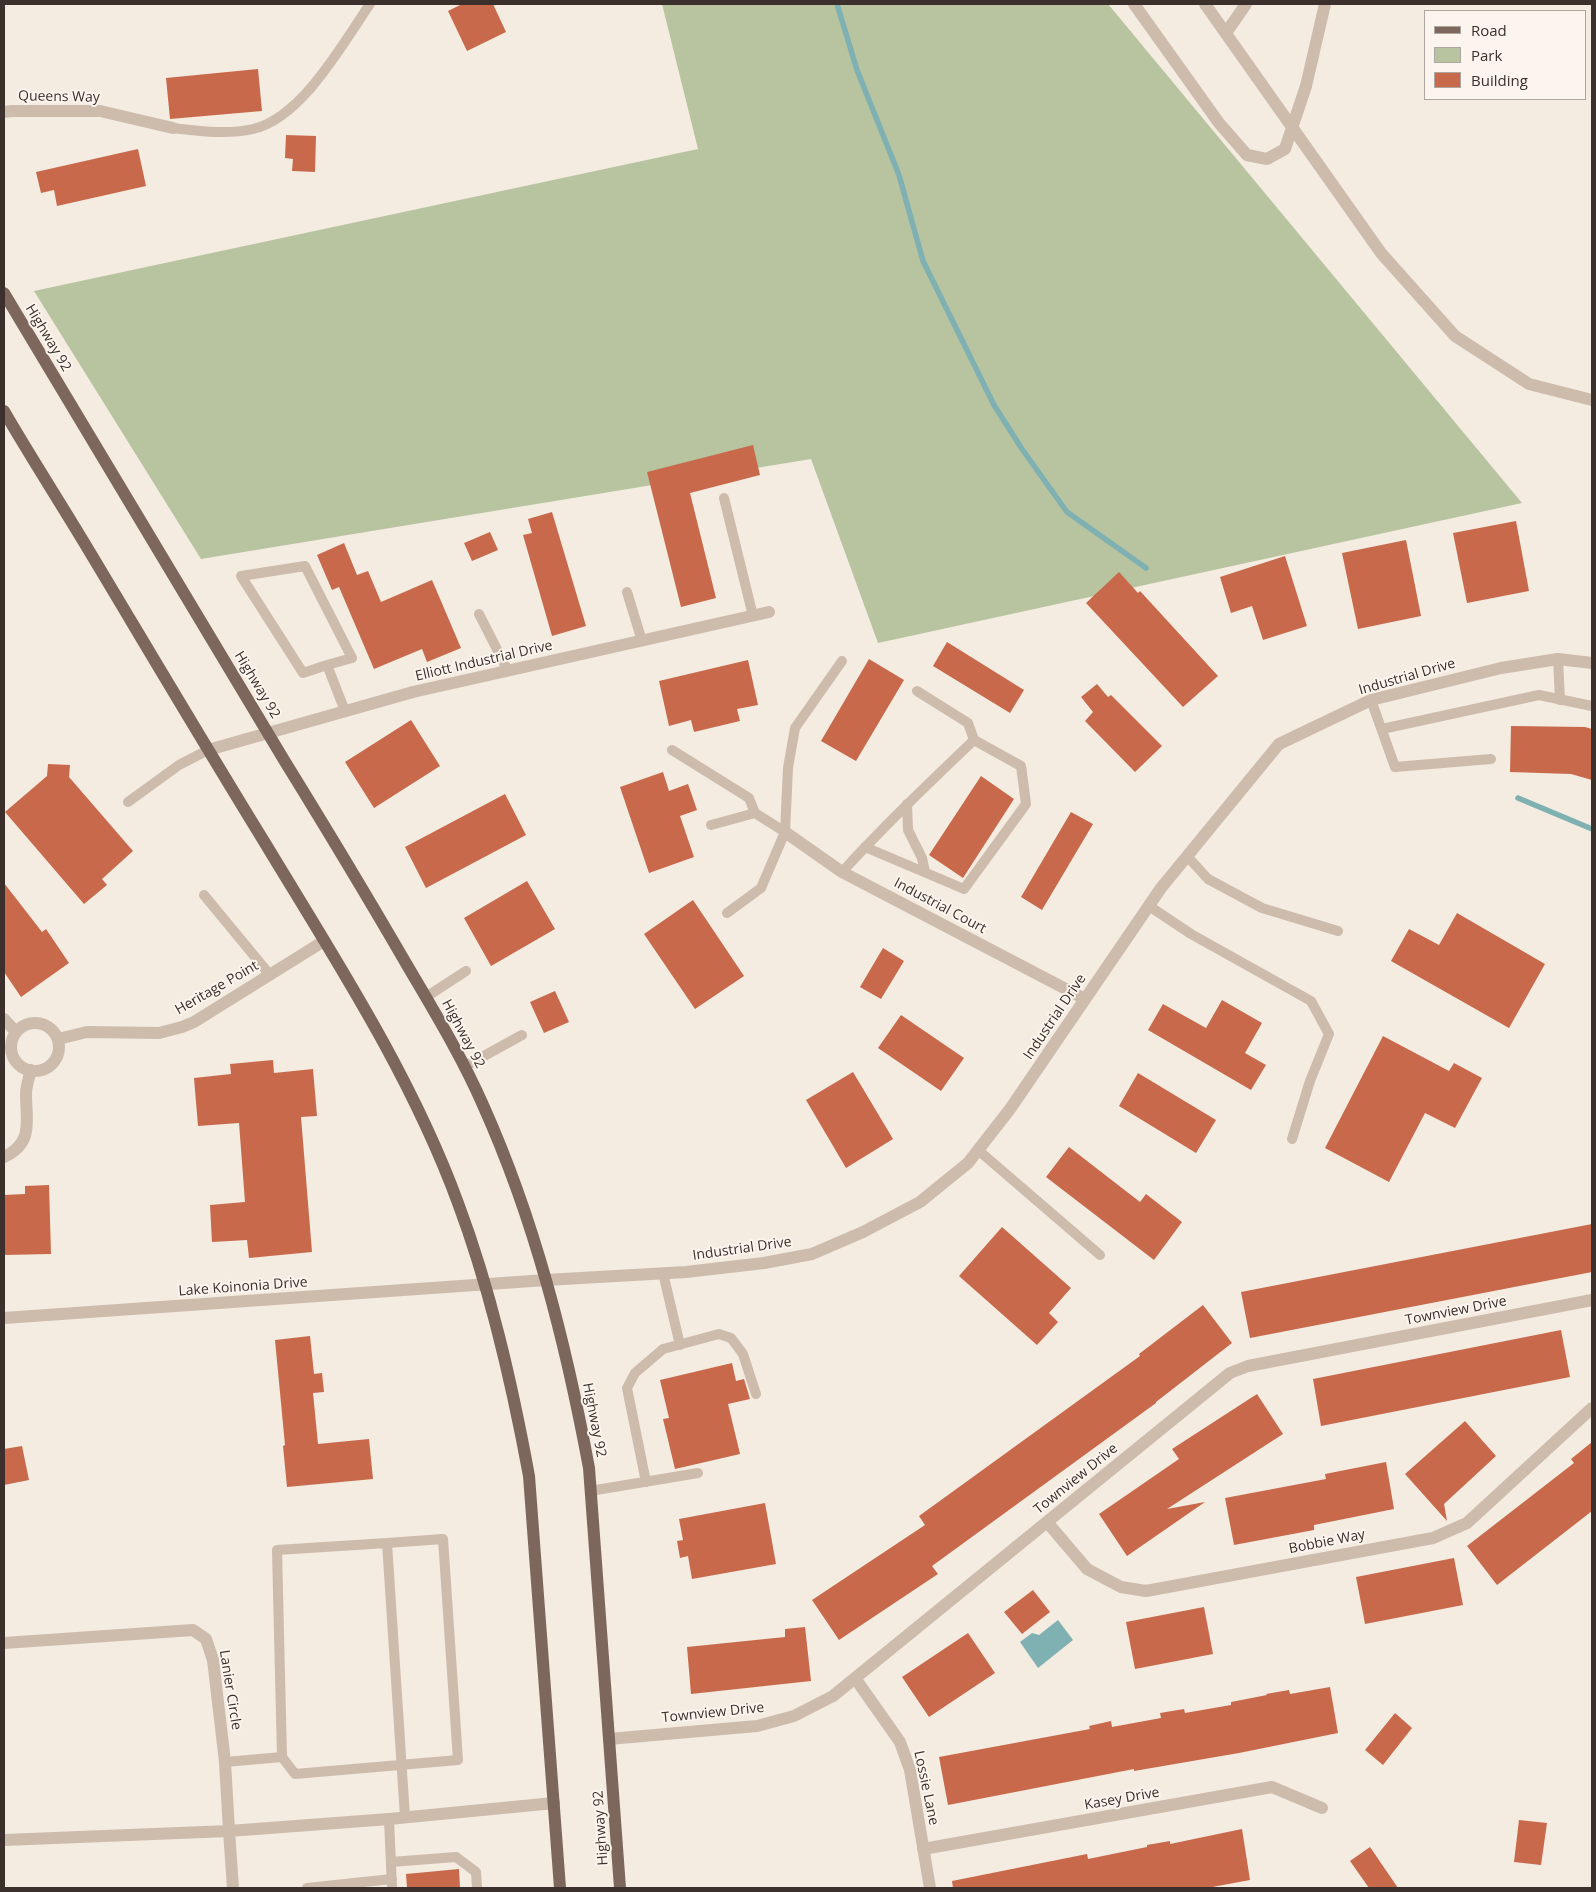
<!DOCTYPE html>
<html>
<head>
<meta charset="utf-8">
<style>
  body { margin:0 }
  #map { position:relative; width:1596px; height:1892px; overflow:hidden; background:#f4ebe1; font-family:"Open Sans",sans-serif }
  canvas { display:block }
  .frame { position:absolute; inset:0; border:5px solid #3b302b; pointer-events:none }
  .legend { position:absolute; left:1424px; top:10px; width:162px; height:90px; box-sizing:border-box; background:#fbf5ee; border:1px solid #aea6a0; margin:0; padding:6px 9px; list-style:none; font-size:15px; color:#3b302b }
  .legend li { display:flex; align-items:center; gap:10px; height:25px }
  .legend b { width:25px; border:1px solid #aea6a0 }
</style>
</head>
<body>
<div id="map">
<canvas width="1596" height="1892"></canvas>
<div class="frame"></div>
<ul class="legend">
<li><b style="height:6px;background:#7d675c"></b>Road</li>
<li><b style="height:14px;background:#b8c4a0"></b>Park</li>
<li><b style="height:14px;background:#c8694b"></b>Building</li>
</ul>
</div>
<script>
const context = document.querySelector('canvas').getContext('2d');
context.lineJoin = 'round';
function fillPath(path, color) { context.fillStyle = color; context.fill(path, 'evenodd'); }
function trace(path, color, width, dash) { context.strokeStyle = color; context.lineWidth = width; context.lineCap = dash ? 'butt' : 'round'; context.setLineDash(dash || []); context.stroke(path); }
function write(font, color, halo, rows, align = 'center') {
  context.font = font + ' "Open Sans",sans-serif'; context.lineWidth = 4; context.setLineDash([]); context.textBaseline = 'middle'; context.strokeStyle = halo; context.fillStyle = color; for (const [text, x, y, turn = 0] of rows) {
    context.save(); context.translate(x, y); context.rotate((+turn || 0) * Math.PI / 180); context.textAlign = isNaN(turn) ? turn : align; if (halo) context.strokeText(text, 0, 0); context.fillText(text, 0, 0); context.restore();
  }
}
fillPath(new Path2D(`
  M662,4H1108L1522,503L878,643L811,459L201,559L34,291L698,149Z`), '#b8c4a0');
fillPath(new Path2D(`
  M1058,1620L1073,1640L1038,1668L1020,1642L1032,1633L1039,1635Z`), '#7fb0b2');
trace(new Path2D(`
  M837,4L857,70L899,175L923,261L994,405L1022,449L1067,512L1146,568
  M1518,798L1592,829`), '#7fb0b2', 5.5);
fillPath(new Path2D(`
  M462,4H493L506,32L467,51L448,11Z
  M258,69L262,111L170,119L166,78Z
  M286,135L316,136L315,172L292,171L293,159L285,158Z
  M138,149L146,186L57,206L54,190L41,193L36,172Z
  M753,445L760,475L690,493L716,598L681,607L647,472Z
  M552,512L586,626L552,636L523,535L532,533L528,519Z
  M1516,521L1529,591L1467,603L1453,533Z
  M490,532L498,550L472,561L464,543Z
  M1406,540L1421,616L1358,629L1342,553Z
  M344,543L357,575L368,571L381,602L432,580L461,648L427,662L422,649L374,669L339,587L332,590L317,555Z
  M1285,556L1307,626L1263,640L1252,606L1231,613L1220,577Z
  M1119,572L1138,593L1140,591L1218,676L1183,707L1086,603Z
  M947,642L1024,690L1010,713L933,666Z
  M869,659L904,680L856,761L821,741Z
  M748,660L758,705L737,709L740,721L694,732L691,720L669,726L659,681Z
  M1097,684L1108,697L1111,695L1162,746L1135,772L1085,721L1093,712L1081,697Z
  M411,720L440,766L374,808L345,762Z
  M1511,726L1585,727L1592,729V780L1571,774L1510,772Z
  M48,764L70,765L69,777L133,851L102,879L107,885L84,904L5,812L47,776Z
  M663,772L669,791L688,784L697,810L680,816L694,857L649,873L620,787Z
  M981,776L1014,799L963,878L929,855Z
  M505,794L526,835L426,888L405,847Z
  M1071,812L1093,824L1042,910L1021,897Z
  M527,881L555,929L491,966L464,918Z
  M4,883L42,932L46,929L69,963L21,997L4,972Z
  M693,900L744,976L695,1009L644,934Z
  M1457,913L1545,964L1509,1028L1391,961L1409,929L1439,945Z
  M883,948L904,961L881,999L860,987Z
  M555,991L569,1022L544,1033L530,1002Z
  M1222,1000L1262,1023L1245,1053L1266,1065L1251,1090L1148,1030L1163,1004L1206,1028Z
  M901,1015L964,1058L941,1091L878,1048Z
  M1383,1036L1449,1071L1454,1063L1482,1078L1455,1128L1425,1113L1389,1182L1325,1148Z
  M273,1060L274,1073L313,1069L317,1116L301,1117L312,1252L249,1258L247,1240L212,1242L210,1205L245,1202L239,1123L198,1126L194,1078L231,1074L230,1064Z
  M853,1072L893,1139L846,1168L806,1100Z
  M1138,1073L1216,1120L1196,1153L1119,1106Z
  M1069,1147L1140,1202L1146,1194L1182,1222L1154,1260L1046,1177Z
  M49,1185L51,1254L4,1255V1195L25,1194V1186Z
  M1592,1224V1272L1250,1338L1241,1292Z
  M1002,1227L1071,1288L1049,1313L1058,1322L1037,1345L959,1276Z
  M1203,1305L1232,1343L1156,1402V1403L932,1566L938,1574L839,1640L812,1600L925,1525L919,1516L1140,1356L1139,1354Z
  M1561,1330L1570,1377L1321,1426L1313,1379Z
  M310,1336L314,1374L322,1373L324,1392L313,1393L318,1444L369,1439L373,1479L287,1487L283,1446L285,1445L275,1340Z
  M732,1363L736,1381L744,1379L750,1399L728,1404L740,1454L675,1469L663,1419L669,1418L660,1380Z
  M1257,1394L1283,1434L1167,1509L1205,1502L1127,1556L1099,1514L1179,1459L1172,1449Z
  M1465,1421L1496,1456L1444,1504L1447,1521L1405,1474Z
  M1592,1442V1511L1497,1585L1467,1546L1574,1463L1571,1459Z
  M22,1446L29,1480L4,1485V1449Z
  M1386,1462L1394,1509L1314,1525V1530L1234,1545L1225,1498L1326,1479L1325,1474Z
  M765,1503L776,1564L692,1579L688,1556L680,1558L677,1541L683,1540L679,1519Z
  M1454,1558L1463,1605L1365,1624L1356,1577Z
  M1033,1590L1050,1612L1022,1634L1004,1612Z
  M1204,1607L1213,1654L1135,1669L1126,1622Z
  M805,1627L811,1681L691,1694L687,1647L785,1637V1629Z
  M968,1633L995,1673L929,1717L902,1677Z
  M1330,1687L1338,1733L1239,1753L1134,1771V1769L948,1805L939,1757L1090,1729L1089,1726L1111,1721L1112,1727L1161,1718L1160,1713L1184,1709L1185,1713L1231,1705V1702L1267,1695L1266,1694L1289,1690L1290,1694Z
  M1395,1713L1412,1728L1383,1765L1365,1750Z
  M1519,1820L1547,1823L1541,1865L1514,1862Z
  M1242,1829L1250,1880L1207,1888H953L952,1881L1087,1854L1088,1859L1147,1847V1845L1170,1841V1844Z
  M1370,1847L1398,1888H1369L1350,1861Z
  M459,1869L460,1888H407L406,1874Z`), '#c8694b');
trace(new Path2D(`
  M173,128C199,131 227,135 253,129C302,118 343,43 370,4
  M724,498L753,616
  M627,592L642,641
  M479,614L508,671
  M1558,659L1560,700
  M327,665L303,673L241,576L305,566L352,658L327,665L345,711
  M917,691L968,723L974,740
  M1371,700L1395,767L1491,759
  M1382,729L1539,695L1592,706
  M672,750L749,798L755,813L785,832
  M128,802L179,765L208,750
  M907,804L908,830L922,858L925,872
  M711,825L755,813
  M1187,856L1208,879L1262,908L1338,931
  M842,872C884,826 929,783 974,740L1021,766L1026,804L964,889L865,847
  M204,895L270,975
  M1149,906L1191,934L1311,1001L1329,1034L1310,1081L1292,1139
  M727,913L761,888L785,832L788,768L795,728L842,661
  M426,997L466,971
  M464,1067L522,1035
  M978,1150L1100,1255
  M663,1273L680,1345
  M646,1482L627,1388L635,1373L663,1349L719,1334L731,1338L743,1354L756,1394
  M590,1491L698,1473
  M282,1757L295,1774L458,1760L443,1539L387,1543L405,1817
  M225,1762L282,1757L277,1550L387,1543
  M389,1819L392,1888
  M391,1862L456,1857L476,1872L477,1888
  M307,1888L392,1879`), '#cdbbac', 10);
trace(new Path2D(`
  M1134,4L1219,123L1247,155L1267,159L1285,149L1306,86L1325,4
  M1205,4L1381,253L1455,336L1529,384L1592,400
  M1226,33L1246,4
  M4,112L12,111H100L173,128
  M208,750L413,692L769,612
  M785,832L842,872L1085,999
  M4,1019L16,1032
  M11 1047a24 24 0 1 1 48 0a24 24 0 1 1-48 0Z
  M58,1039L87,1032L159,1033L182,1027L194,1022L324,941
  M4,1157C34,1143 26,1121 26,1094C26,1086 29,1078 31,1070
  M4,1318L546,1280L686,1272L764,1263L812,1254L863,1232L920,1202L968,1163L1010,1109L1161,888L1279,744L1371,700L1501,668L1558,659L1592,663
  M1047,1522L1087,1569L1121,1587L1146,1591L1433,1538L1467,1523L1592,1408
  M4,1643L193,1630L206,1639L213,1660L225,1762L229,1831L4,1840
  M855,1678L900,1742L910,1770L930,1888
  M609,1739L757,1726L794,1716L833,1696L1230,1373L1248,1366L1592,1300
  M923,1849L1272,1787L1322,1808
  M233,1888L229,1831L389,1819L554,1803`), '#cdbbac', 12);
trace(new Path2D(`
  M4,293C97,449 190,605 284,760C326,828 367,896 407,965C434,1011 462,1057 483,1105C535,1221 566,1344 589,1468L620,1888
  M4,411C30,456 58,499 85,544C145,644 204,744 265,843C335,959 411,1075 458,1203C491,1291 512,1384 529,1476L560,1888`), '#7d675c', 12);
write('14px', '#3b302b', '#fbf5ee', [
  ["Queens Way",59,97,1],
  ["Highway 92",48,338,59],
  ["Elliott Industrial Drive",484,661,-13],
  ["Industrial Drive",1407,677,-16],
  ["Highway 92",257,685,59],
  ["Industrial Court",940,906,28],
  ["Heritage Point",217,988,-30],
  ["Industrial Drive",1055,1017,-56],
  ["Highway 92",463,1034,62],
  ["Industrial Drive",742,1249,-8],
  ["Lake Koinonia Drive",243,1287,-4],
  ["Townview Drive",1456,1311,-11],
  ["Highway 92",594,1420,79],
  ["Townview Drive",1076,1479,-39],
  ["Bobbie Way",1327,1542,-11],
  ["Lanier Circle",230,1690,81],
  ["Townview Drive",713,1713,-6],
  ["Lossie Lane",926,1788,78],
  ["Kasey Drive",1122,1799,-10],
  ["Highway 92",601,1828,-94]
]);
</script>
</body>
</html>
